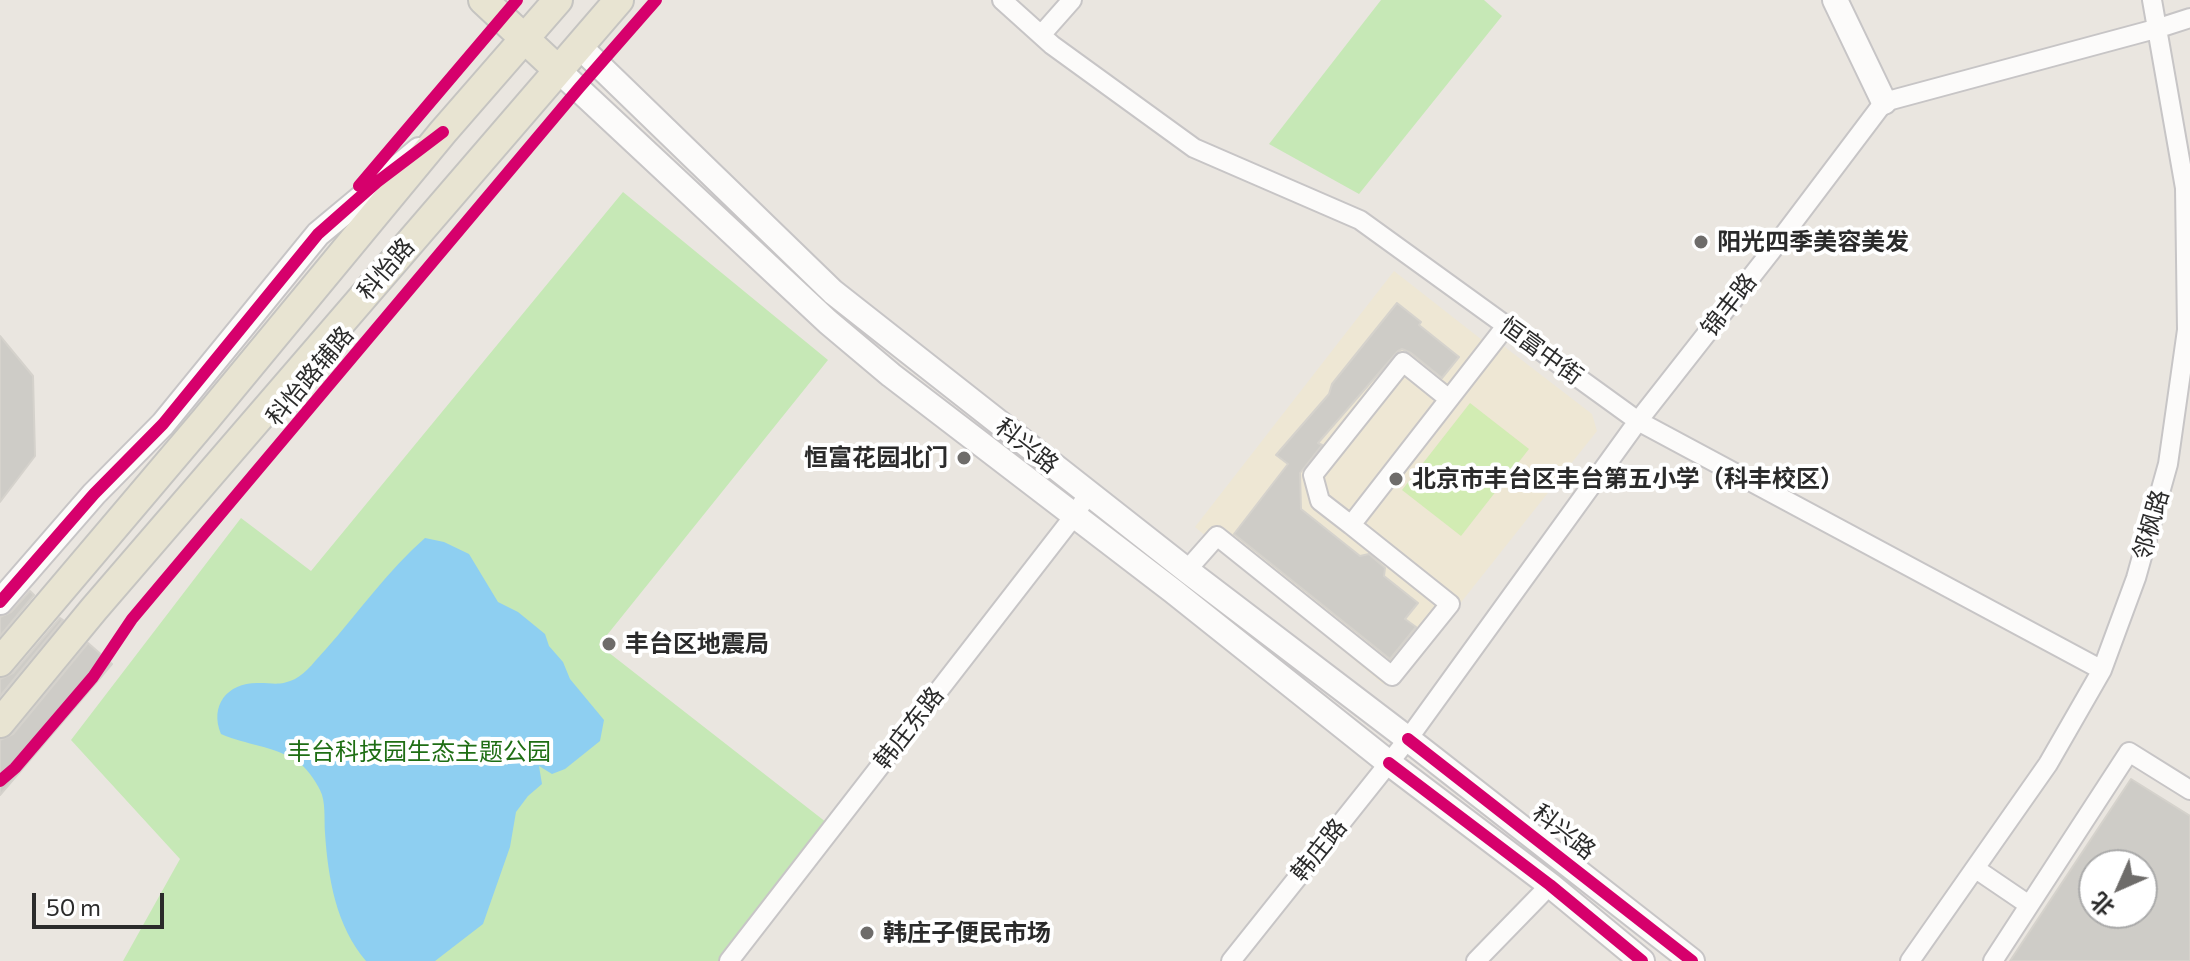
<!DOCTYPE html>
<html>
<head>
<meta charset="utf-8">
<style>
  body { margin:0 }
  #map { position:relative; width:2190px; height:961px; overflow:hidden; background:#eae6e0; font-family:Commissioner,"Noto Sans SC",sans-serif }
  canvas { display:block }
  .north { position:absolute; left:2078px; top:849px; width:80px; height:80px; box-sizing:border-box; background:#fff; border:2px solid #aaa; border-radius:50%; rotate:225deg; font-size:22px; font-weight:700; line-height:32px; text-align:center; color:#2b2b2b }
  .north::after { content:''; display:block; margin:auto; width:28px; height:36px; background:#6e6c6a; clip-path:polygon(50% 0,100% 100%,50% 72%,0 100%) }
  .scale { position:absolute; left:32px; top:893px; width:132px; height:36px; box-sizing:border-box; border:4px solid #2b2b2b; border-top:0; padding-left:10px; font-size:24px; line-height:28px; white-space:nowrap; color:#2b2b2b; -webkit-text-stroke:6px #fff; paint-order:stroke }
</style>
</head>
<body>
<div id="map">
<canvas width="2190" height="961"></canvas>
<div class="north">北</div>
<div class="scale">50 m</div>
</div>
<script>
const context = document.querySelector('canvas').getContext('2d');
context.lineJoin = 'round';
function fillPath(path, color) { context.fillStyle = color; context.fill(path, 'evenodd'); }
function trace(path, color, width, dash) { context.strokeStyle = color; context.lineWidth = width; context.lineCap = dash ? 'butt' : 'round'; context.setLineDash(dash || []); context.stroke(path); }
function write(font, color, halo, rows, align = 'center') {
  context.font = font + ' Commissioner,"Noto Sans SC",sans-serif'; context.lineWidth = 8; context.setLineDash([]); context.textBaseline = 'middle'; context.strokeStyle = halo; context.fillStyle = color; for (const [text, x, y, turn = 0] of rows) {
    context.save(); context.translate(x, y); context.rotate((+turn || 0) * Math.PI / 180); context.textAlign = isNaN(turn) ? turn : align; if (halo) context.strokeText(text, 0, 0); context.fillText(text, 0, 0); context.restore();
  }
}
fillPath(new Path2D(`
  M1394,271L1491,347L1497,341L1592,414L1597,431L1397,683L1383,684L1195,527Z`), '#eee7d4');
fillPath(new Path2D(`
  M1381,0H1484L1502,16L1359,194L1269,144Z
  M623,192L828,360L599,645L831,826L722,961H123L180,859L71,740L241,518L311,571Z`), '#c6e8b6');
fillPath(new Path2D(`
  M1470,403L1529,449L1461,536L1402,490Z`), '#d2ecb3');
fillPath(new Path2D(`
  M425,538L444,542L469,554L498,602L518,612L545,634L549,646L563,662L570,679L604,720L600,741L565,769L552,774L539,766L542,784L528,796L516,812L510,847L483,924L435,961H366C336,926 328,878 325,833C324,820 326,801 320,790C316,781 305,766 297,761C274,746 246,745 221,734C209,705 228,682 259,683C274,683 280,686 295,679C307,673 317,658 326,649C359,612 388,570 425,538Z`), '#8ecff1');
const building = new Path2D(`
  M1397,303L1421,322L1419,325L1459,357L1442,378L1411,353L1402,349L1398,351L1318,443L1322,445L1300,473L1301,509L1360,556L1369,554L1385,568L1384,576L1418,603L1405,619L1416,627L1390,659L1234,534L1288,464L1276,455L1329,394L1332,384Z
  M0,336L33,376L35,456L0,502Z
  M30,591L34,595L0,636V617L11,612Z
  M60,618L63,620L0,696V679L13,673Z
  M88,643L112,664L0,795V740L13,734Z
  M2131,779L2190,816V961H2010ZM2094,865H2142V913H2094Z`);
fillPath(building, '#ceccc7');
trace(building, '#d5d2cc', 2);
const street = new Path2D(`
  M1002,0L1052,45L1194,148L1360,220L1638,421L2102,670
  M1041,35L1072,0
  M1351,525L1320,501L1313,475L1403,362L1449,399
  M1186,571L1217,536L1392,676L1450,604L1351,525L1506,326
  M1976,869L2029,905
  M729,961L1074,516L1088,494
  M1231,961L1408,739L1638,421L1773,249L1884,102L2159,28L2190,18
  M1476,961L1550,885
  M1910,961L2048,764L2102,670L2136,578L2168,464L2187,330L2185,188L2152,0
  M1993,961L2129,752L2190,790`);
const secondary = new Path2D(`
  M1835,0L1884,102
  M579,46L833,292L1189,572L1408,739L1692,961
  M557,69L828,322L891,375L1173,591L1389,763L1550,885L1642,961
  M0,602L94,494L163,424L318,234L419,150`);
const primary = new Path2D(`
  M483,0L557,69
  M0,662L205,420L443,132L558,0
  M0,723L94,609L619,0`);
trace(street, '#c7c5c6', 22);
trace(secondary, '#c7c5c6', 28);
trace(primary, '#c5c4c1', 32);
trace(street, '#fcfbfa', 18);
trace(secondary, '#fcfbfa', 24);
trace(primary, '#e8e4d2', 28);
trace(new Path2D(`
  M359,186L517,0
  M0,602L94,494L163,424L318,234L377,182L443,132
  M1408,739L1692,961
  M1389,763L1550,885L1642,961
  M0,781L15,768L93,677L132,619L579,88L656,0`), '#d6006c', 12);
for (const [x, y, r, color] of [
  [1701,242,8,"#6e6c6a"],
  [964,458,8,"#6e6c6a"],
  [1396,479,8,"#6e6c6a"],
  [609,644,8,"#6e6c6a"],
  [867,933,8,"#6e6c6a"]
]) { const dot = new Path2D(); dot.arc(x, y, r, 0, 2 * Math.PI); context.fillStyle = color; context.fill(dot); trace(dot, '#fff', 3); }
write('bold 24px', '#2b2b2b', '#fff', [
  ["阳光四季美容美发",1717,242],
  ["恒富花园北门",948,458,"right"],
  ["北京市丰台区丰台第五小学（科丰校区）",1412,479],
  ["丰台区地震局",625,644],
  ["韩庄子便民市场",883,933]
], 'left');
write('24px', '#2b2b2b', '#fff', [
  ["科怡路",386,269,-49],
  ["锦丰路",1729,305,-52],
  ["恒富中街",1541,351,36],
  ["科怡路辅路",310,376,-50],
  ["科兴路",1027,446,38],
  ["邻枫路",2151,525,-74],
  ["韩庄东路",909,728,-52],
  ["科兴路",1564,832,38],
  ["韩庄路",1319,850,-51]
]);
write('24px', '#1f6e14', '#fff', [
  ["丰台科技园生态主题公园",419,752]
]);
</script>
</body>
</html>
